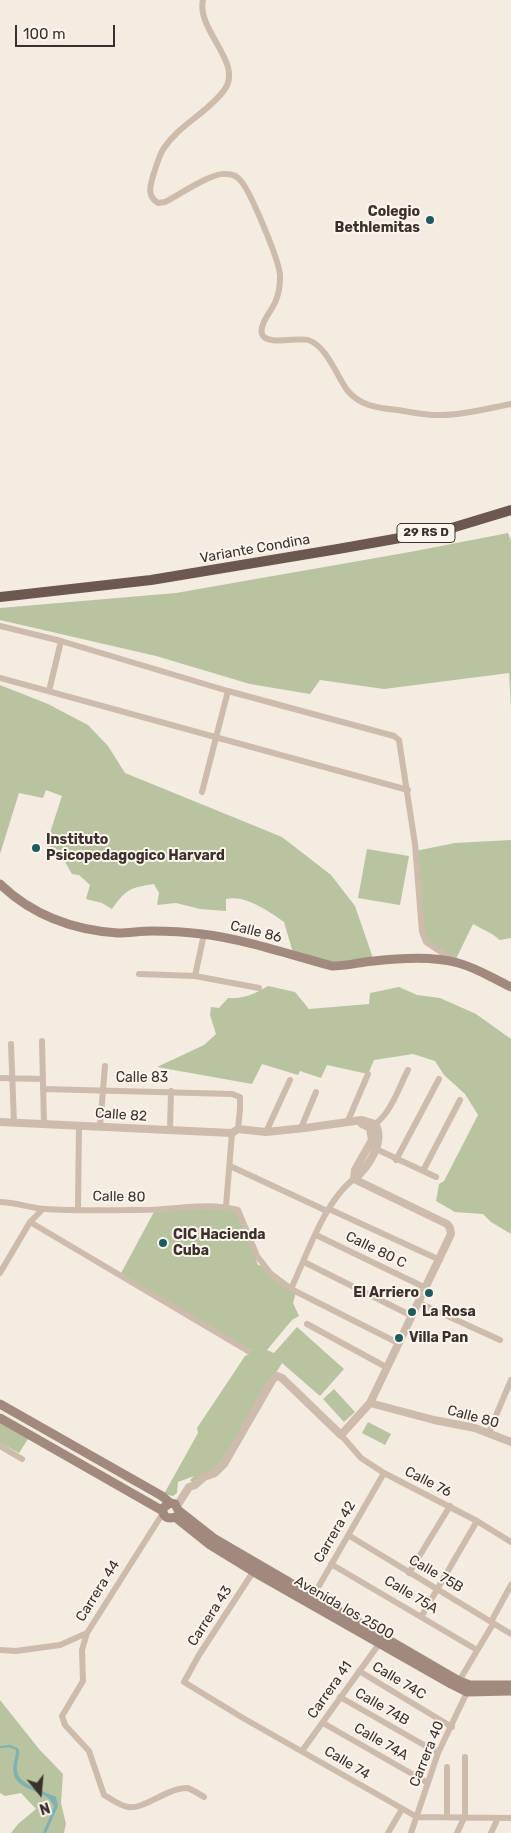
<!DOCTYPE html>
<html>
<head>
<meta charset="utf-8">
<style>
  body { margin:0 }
  #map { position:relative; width:511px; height:1833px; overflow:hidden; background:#f4ebe1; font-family:Rubik,sans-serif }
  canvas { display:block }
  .north { position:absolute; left:15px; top:1768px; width:50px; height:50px; -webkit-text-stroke:4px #fbf5ee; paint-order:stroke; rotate:163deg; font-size:14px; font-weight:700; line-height:20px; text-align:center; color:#3b302b }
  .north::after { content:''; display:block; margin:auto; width:18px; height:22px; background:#3b302b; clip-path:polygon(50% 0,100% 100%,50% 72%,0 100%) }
  .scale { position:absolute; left:15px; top:25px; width:100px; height:22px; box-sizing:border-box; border:2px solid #3b302b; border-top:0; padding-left:6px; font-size:15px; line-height:18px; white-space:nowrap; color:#3b302b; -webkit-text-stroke:4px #fbf5ee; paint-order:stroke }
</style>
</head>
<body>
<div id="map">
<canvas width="511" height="1833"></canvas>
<div class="north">N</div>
<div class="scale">100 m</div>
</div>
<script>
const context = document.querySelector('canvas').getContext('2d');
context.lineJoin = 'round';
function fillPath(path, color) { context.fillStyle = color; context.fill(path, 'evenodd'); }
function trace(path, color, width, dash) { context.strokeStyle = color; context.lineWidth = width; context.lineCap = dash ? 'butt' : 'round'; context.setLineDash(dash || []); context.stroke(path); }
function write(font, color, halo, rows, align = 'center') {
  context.font = font + ' Rubik,sans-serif'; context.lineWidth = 4; context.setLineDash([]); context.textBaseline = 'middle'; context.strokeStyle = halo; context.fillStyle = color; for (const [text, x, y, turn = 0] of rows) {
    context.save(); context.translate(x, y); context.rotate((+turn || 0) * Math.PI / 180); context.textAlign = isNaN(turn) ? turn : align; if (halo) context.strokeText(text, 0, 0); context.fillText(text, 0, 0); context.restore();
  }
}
fillPath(new Path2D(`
  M508,533L511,541V707L509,673L384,689L320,680L310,694L250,684L156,656L0,620V608L176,593L410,552Z
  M0,685L48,704L88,725L108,746L125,773L282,837L331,875L355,906L374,961L353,965L294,956L284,922C268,911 246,895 226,899V911L200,909L176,903L157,905L159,893L154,884C130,888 127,888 112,909L102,903L86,899L90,885L79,875L72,874L58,850L46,845L62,796L46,790L43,798L19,793L0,854Z
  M511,840V938L500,940L492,934L473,924L455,961L425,939L415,851L455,843Z
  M367,849L409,856L400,905L358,898Z
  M268,986L295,992L309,1009L369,1004L370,993L399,987L417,995L440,998L476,1014L511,1039V1234L491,1222L483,1214L455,1212L436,1201L439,1184L444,1181L478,1115L465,1094L444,1075L435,1061L413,1054L374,1060L368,1074L327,1065L321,1078L300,1071L298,1075L262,1064L252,1084L157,1067L204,1045L216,1034L210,1015L211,1007L219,1008L228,998C244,999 255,994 268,986Z
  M184,1208L238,1210L258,1265L263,1266L296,1292L293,1303L299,1316L292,1320L267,1350L274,1353L297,1327L344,1369L320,1396L282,1363L252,1413L218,1466L208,1473L202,1474L195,1485L190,1480L194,1476L178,1482L177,1493L173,1496L164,1494L198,1433L197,1428L245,1356L249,1354L251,1348L248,1351L120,1275L155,1210Z
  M334,1389L355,1412L344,1422L323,1399Z
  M0,1422L28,1439L19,1453L0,1443Z
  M368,1422L391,1434L385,1445L362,1433Z
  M0,1700L39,1749L63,1774L61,1803L66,1824L64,1833H11L18,1824L36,1809L21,1793L5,1796L0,1793Z`), '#b8c4a0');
fillPath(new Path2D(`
  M16,1747L19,1750C20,1757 16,1762 17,1770C18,1785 44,1791 56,1797L58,1806L46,1833H43L54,1807C49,1789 20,1793 14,1775C11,1766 17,1757 16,1747Z`), '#7fb0b2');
trace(new Path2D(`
  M0,1747L10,1746L16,1749`), '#7fb0b2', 2);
trace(new Path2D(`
  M203,0C196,30 243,62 225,89C209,112 180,124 164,148C159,155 156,167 153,176C150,187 147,196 158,203L165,202C179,195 212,172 226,174C231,174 237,176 240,180C250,190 281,264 280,277C280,284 279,293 276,300C273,310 259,323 262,334C266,346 298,337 308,340C326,345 337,376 347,390C361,407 379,408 398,410C409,412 421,414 432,415C458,416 485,409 511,404
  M0,626L61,641L228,691L394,736L399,740L415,844L422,932L426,942L453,960
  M0,678L408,790
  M49,691L61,641
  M202,792L228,691
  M139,974L195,976L259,988
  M195,976L204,934
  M42,1041L44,1124
  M11,1044L14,1123
  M0,1078L43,1079
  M43,1089L232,1094L240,1097V1109L238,1129
  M347,1123L368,1074
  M375,1124C391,1113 399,1087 408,1070
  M100,1126L105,1066
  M301,1128L316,1092
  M170,1130L171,1091
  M266,1132L290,1080
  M376,1149L436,1177
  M396,1160L439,1079
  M230,1166L327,1211
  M423,1171L460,1100
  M0,1202C15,1202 30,1208 45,1209C75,1211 106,1210 137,1210C171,1211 205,1201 238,1210L257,1256L271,1274L291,1289L398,1343
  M226,1206L232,1133
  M78,1209L79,1125
  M329,1209L440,1260
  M30,1222L248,1351
  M316,1235L426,1288
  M304,1262L412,1316
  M0,1273L30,1222L43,1209
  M291,1289C306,1257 325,1200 354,1179
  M419,1303L500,1340
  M307,1324L386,1367
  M489,1432L511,1380
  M341,1435L361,1458L384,1473L477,1521L511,1542
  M0,1446L22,1459
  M163,1513L87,1633L82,1650L83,1681L62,1716L65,1725L89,1751L104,1795C111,1799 120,1806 128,1807C144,1810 166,1788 187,1788C192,1789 199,1794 204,1797
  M348,1535L511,1634
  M331,1564L477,1650
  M255,1569L199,1655L184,1682L243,1718L417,1817L511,1818
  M409,1573L450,1506
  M312,1598L384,1473
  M421,1617L477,1521
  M491,1622L511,1585
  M0,1650L16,1651L60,1645L87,1633
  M359,1671L452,1727
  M459,1681L493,1624
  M340,1697L438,1753
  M323,1723L428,1783
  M302,1751L379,1644
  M447,1816V1767
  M388,1833L402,1809
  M411,1833L438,1753L469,1688
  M457,1833L465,1816V1757
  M491,1833L498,1818`), '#cdbbac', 6);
trace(new Path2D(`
  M0,1122L232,1133L238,1129L266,1132L305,1128L362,1120L375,1124C386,1141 368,1168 354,1179
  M354,1179L355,1170L372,1140L370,1128L362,1124
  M370,1403L434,1420L475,1428L511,1442
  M177,1506L189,1487L195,1485L204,1477L215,1473L224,1464L273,1379L277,1376L282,1378L341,1435L370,1403L451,1234L450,1228L447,1224L354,1179`), '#cdbbac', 8);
trace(new Path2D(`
  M0,884C32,915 74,930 118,933C129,933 141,931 152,931C169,931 186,932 202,934C244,939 291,955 332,966C347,966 360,962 374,961C400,958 434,956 458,963C477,968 494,979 511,987
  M0,1404L162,1496L170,1503L175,1504L178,1510L215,1539L459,1681L470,1685H511
  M0,1418L163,1511
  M170,1503L163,1508C162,1516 167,1520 175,1517L210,1545L254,1572L451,1684L467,1692L511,1691`), '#a18a7d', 9);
trace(new Path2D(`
  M0,597L151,580L338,549L445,530L511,510`), '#6c584f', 10);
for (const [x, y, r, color] of [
  [430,220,5,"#1f5a5e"],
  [36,848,5,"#1f5a5e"],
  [163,1243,5,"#1f5a5e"],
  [429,1293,5,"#1f5a5e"],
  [412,1312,5,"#1f5a5e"],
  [399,1338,5,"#1f5a5e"]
]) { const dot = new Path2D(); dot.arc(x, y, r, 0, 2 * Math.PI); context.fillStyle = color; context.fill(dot); trace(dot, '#fbf5ee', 2); }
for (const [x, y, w] of [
  [426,533,58]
]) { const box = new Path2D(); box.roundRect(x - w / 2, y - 9.5, w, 19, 4); context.fillStyle = '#fbf5ee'; context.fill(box); trace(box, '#3b302b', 1); }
write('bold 12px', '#3b302b', null, [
  ["29 RS D",426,533]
]);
write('bold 14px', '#3b302b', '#fbf5ee', [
  ["Colegio",420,212,"right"],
  ["Bethlemitas",420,228,"right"],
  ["Instituto",46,840],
  ["Psicopedagogico Harvard",46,856],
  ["CIC Hacienda",173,1235],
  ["Cuba",173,1251],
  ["El Arriero",419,1293,"right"],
  ["La Rosa",422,1312],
  ["Villa Pan",409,1338]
], 'left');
write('14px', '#3b302b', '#fbf5ee', [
  ["Variante Condina",255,549,-10],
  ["Calle 86",256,932,14],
  ["Calle 83",142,1078],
  ["Calle 82",121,1115,4],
  ["Calle 80",119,1197,1],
  ["Calle 80 C",376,1250,26],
  ["Calle 80",473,1417,15],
  ["Calle 76",428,1482,27],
  ["Carrera 42",335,1532,-60],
  ["Calle 75B",436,1574,30],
  ["Carrera 44",98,1591,-58],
  ["Calle 75A",411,1595,31],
  ["Avenida los 2500",344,1608,30],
  ["Carrera 43",210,1616,-57],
  ["Calle 74C",399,1681,31],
  ["Carrera 41",330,1690,-55],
  ["Calle 74B",382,1707,30],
  ["Calle 74A",381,1742,30],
  ["Carrera 40",427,1754,-68],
  ["Calle 74",347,1763,31]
]);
</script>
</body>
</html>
